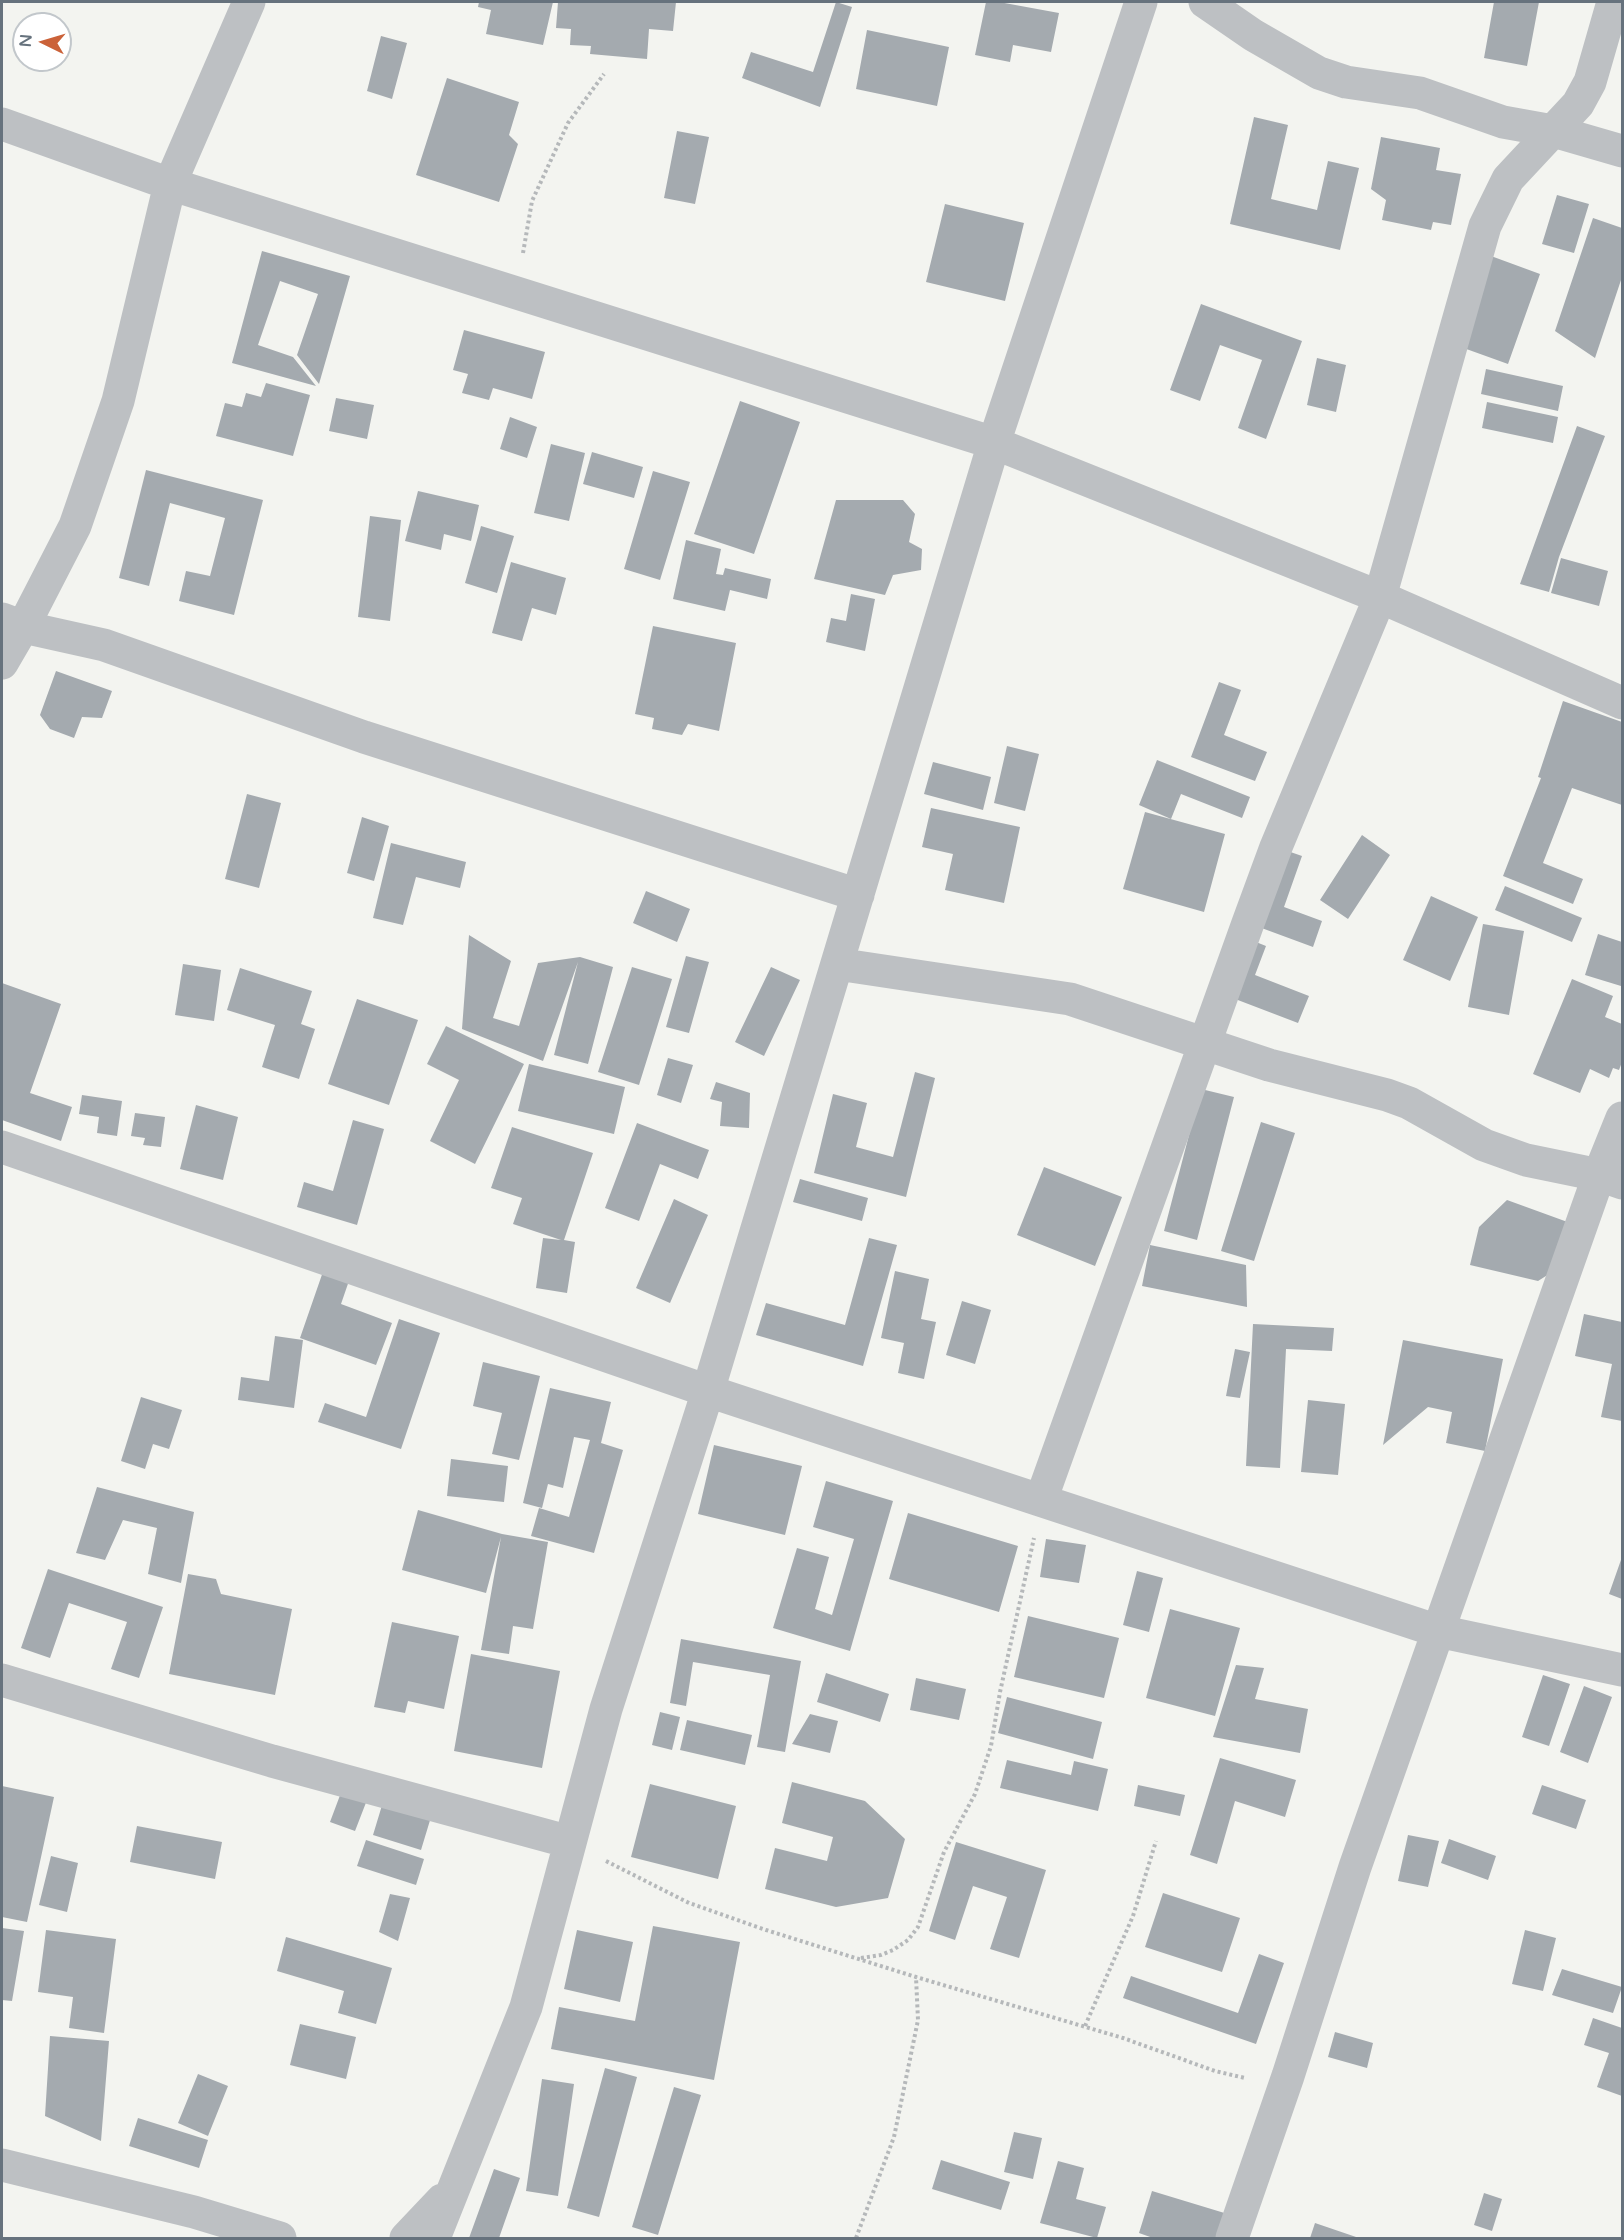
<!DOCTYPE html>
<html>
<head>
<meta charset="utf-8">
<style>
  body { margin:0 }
  #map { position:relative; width:1624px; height:2240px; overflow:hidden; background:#f3f4f0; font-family:"Varela Round",sans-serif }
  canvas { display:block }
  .frame { position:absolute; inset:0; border:3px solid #66727d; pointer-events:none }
  .north { position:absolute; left:12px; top:12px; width:60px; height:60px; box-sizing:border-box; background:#fff; border:2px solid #c2c7cb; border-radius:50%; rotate:275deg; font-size:16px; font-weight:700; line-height:24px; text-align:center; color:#66727d }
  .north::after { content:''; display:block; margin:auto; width:21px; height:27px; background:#cb6239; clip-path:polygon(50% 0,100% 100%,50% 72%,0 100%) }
</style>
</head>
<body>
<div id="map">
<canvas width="1624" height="2240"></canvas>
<div class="frame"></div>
<div class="north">N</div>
</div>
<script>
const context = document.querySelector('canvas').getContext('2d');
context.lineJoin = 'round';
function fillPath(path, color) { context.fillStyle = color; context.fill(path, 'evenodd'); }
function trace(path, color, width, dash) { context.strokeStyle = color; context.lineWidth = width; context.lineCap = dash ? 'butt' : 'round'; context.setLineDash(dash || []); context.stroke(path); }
fillPath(new Path2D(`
  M479,2H553L543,45L486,34L491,10L478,7Z
  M558,2H676L673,31L649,29L647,59L590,54L591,46L570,45L571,29L556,28Z
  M836,2L852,7L820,107L742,78L751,52L813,72Z
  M986,2H999L1059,13L1051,52L1013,45L1010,62L975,55Z
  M1494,2H1539L1527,66L1484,58Z
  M867,30L949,47L937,106L856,89Z
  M381,36L407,43L392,99L367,91Z
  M447,78L519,102L509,135L518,144L499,202L416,175Z
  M1254,117L1288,125L1271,199L1317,210L1328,161L1359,168L1340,250L1230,224Z
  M677,131L709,137L695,204L664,198Z
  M1381,137L1440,148L1436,170L1461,174L1451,225L1433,222L1431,230L1382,220L1386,200L1371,189Z
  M1557,195L1589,204L1574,253L1542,244Z
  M945,204L1024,223L1005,301L926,282Z
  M1593,218L1622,228V277L1595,358L1555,331Z
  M262,251L350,276L319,384L297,355L318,294L280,281L258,345L293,357L316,386L232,363Z
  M1491,256L1540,274L1508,364L1458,346Z
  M1201,304L1302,341L1266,439L1238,428L1262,360L1220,345L1200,401L1170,390Z
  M464,330L545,352L532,399L493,388L489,400L462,393L468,374L453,370Z
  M1317,358L1346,365L1336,412L1307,405Z
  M1486,369L1563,386L1558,411L1481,394Z
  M266,383L310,395L293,456L216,436L225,403L242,407L246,393L261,397Z
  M336,398L374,405L367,439L329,431Z
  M740,401L800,422L754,554L694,534Z
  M1487,402L1558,417L1553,443L1482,428Z
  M510,417L537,427L527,458L500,449Z
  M1577,426L1605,436L1559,557L1549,592L1520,584Z
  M551,444L585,453L569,521L534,513Z
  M592,452L643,467L634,498L583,484Z
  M146,470L263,500L234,615L179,601L186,571L210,576L225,518L170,503L149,586L119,578Z
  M653,471L690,482L660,580L624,569Z
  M418,491L479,505L471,541L444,534L441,550L405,541Z
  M836,500H903L915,514L909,542L922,549L921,570L893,575L885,595L814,579Z
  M370,516L401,520L390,621L358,617Z
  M481,526L514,536L497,593L465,583Z
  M686,540L721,549L716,574L723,575L725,568L771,579L767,599L730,590L725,611L673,599Z
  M1561,558L1608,571L1599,606L1551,593Z
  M511,562L566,578L556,615L532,608L522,641L492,633Z
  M851,594L875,599L865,651L826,642L831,618L846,621Z
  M653,626L736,643L719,731L688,724L682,735L652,729L654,718L635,714Z
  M56,671L112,691L102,718L82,717L74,738L50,729L40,715Z
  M1219,682L1241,690L1224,735L1267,752L1255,781L1191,757Z
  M1563,701L1622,722V805L1572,788L1543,863L1583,879L1573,904L1503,876L1541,778L1538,777Z
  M1007,746L1039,754L1025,811L994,803Z
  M1157,760L1250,797L1242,818L1181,794L1171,819L1139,805Z
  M933,762L991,777L983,810L924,794Z
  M247,794L281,803L259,888L225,879Z
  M931,808L1020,827L1004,903L945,890L953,854L922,847Z
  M1145,812L1225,834L1204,912L1123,889Z
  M362,817L389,826L374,881L347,873Z
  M1362,835L1390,855L1348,919L1320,900Z
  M391,843L466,862L460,888L416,877L403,925L373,918Z
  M1276,847L1302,856L1284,907L1322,921L1313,947L1248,923Z
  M1505,886L1582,918L1572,942L1495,910Z
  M646,891L690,909L677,942L633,923Z
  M1431,896L1478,917L1450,981L1403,960Z
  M1483,924L1524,931L1509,1015L1468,1007Z
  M1231,932L1266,946L1255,975L1309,996L1298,1023L1209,989Z
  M1598,934L1622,942L1621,986L1585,975Z
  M469,935L511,961L493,1018L519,1026L538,963L580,957L613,967L588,1064L554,1055L578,962L543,1061L462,1029Z
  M686,956L709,962L689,1033L666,1027Z
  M183,964L221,970L214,1021L175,1015Z
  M632,967L672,979L639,1085L598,1072Z
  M771,967L800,980L764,1056L735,1042Z
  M240,968L312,991L301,1024L315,1029L299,1079L262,1067L275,1025L227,1010Z
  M1572,979L1613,996L1605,1017L1622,1024V1062L1619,1070L1613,1068L1609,1078L1590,1069L1580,1093L1533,1074Z
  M2,983L61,1004L30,1093L72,1107L61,1141L2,1120Z
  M357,999L418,1020L389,1105L328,1084Z
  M446,1026L524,1064L475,1164L430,1141L459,1080L427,1064Z
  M668,1058L693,1065L681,1103L657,1095Z
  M529,1064L625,1087L614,1134L518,1111Z
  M915,1072L935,1078L906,1197L814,1173L833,1094L867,1103L856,1147L893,1157Z
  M716,1082L750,1093L749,1128L720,1126L722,1102L710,1099Z
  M1201,1089L1234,1097L1197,1240L1164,1231Z
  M82,1095L122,1101L117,1136L97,1133L99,1117L79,1114Z
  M196,1105L238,1117L223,1180L180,1169Z
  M135,1113L165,1117L161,1147L143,1145L145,1138L131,1136Z
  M353,1120L384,1129L357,1225L297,1207L304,1182L333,1191Z
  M1261,1122L1295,1133L1254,1261L1221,1251Z
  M637,1123L709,1150L698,1179L660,1164L639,1221L605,1208Z
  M512,1127L593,1153L564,1240L575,1242L567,1293L536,1288L543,1238L561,1240L513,1224L522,1198L491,1188Z
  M1044,1167L1122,1197L1095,1266L1017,1235Z
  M800,1179L868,1198L862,1221L793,1202Z
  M674,1199L708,1215L670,1303L636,1288Z
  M1507,1200L1573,1224L1557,1269L1538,1281L1470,1265L1479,1227Z
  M869,1238L897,1245L863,1366L756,1335L766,1303L845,1325Z
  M1150,1245L1246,1265L1247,1307L1142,1286Z
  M326,1263L352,1272L341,1304L392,1323L376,1365L300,1338Z
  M895,1271L929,1279L921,1319L936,1322L924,1379L898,1373L904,1343L881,1338Z
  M962,1301L991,1310L975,1364L946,1355Z
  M1584,1314L1622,1322V1421L1601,1417L1612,1364L1575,1356Z
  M399,1319L440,1333L401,1449L318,1422L325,1403L366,1417Z
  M1253,1324L1334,1328L1332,1351L1286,1349L1280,1468L1246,1466Z
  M275,1336L303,1340L294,1408L238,1400L241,1377L269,1381Z
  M1403,1340L1503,1359L1485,1451L1446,1443L1452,1412L1428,1407L1383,1445Z
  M1235,1349L1250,1352L1240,1398L1226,1396Z
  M483,1362L540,1376L519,1460L492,1454L502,1413L473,1406Z
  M550,1388L611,1402L601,1443L623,1450L594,1553L531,1536L539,1508L569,1517L590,1440L574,1437L563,1488L548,1484L542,1508L523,1503Z
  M141,1397L182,1410L169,1449L153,1444L145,1469L121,1461Z
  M1308,1400L1345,1404L1338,1475L1301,1472Z
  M714,1445L802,1466L785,1535L698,1514Z
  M451,1459L508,1466L504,1502L447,1496Z
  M826,1481L893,1501L850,1651L773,1628L797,1548L829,1557L815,1609L832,1615L854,1539L813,1527Z
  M97,1487L194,1512L181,1583L148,1574L157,1528L123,1520L105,1560L76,1553Z
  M418,1510L502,1534L548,1542L533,1629L513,1626L509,1654L481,1650L501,1537L486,1593L402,1570Z
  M908,1513L1018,1546L999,1612L889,1579Z
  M1046,1539L1086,1545L1079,1583L1040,1577Z
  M1622,1557V1599L1609,1594Z
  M48,1569L163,1607L139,1678L111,1669L127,1622L69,1603L50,1658L21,1648Z
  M1137,1571L1163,1578L1149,1632L1123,1625Z
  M188,1574L216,1579L221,1594L292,1609L275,1695L169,1674Z
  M1170,1609L1240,1628L1215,1716L1146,1698Z
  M1028,1616L1119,1638L1104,1698L1014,1677Z
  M392,1622L459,1636L444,1709L408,1701L405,1713L374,1707Z
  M681,1639L801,1661L785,1752L757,1747L770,1675L693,1662L686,1706L670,1703Z
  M471,1654L560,1671L542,1768L454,1751Z
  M1236,1665L1264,1668L1255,1699L1308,1709L1300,1753L1213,1737Z
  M826,1673L889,1694L880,1722L817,1702Z
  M1543,1675L1570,1684L1549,1746L1522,1737Z
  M916,1678L966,1689L959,1720L910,1710Z
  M1584,1686L1612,1697L1588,1763L1560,1752Z
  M1007,1697L1102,1722L1093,1759L998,1733Z
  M660,1712L680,1717L672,1750L652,1745Z
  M810,1714L838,1721L830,1753L792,1744Z
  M687,1720L752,1735L745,1765L680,1750Z
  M1220,1758L1296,1780L1285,1817L1235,1801L1217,1864L1190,1855Z
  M1007,1760L1071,1775L1074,1761L1108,1769L1098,1811L1000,1788Z
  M792,1782L865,1801L905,1839L888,1898L836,1907L765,1889L775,1848L827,1861L833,1837L782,1823Z
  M650,1784L736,1806L718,1879L631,1857Z
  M1138,1785L1185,1795L1180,1816L1134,1806Z
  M1542,1785L1586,1800L1576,1829L1532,1814Z
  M2,1786L54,1797L27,1922L2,1917Z
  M342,1790L367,1800L355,1831L330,1822Z
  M383,1802L431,1817L421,1850L373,1835Z
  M137,1826L222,1842L215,1879L130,1862Z
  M1408,1835L1439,1841L1428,1887L1398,1881Z
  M1449,1839L1496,1856L1488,1880L1441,1863Z
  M366,1840L424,1859L416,1885L357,1866Z
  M956,1842L1046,1870L1019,1958L990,1949L1007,1897L973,1886L955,1940L929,1931Z
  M51,1856L78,1863L67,1912L39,1905Z
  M1163,1893L1240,1918L1222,1972L1145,1947Z
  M390,1894L410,1898L398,1941L379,1932Z
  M653,1926L740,1942L714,2080L551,2049L559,2007L635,2021Z
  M2,1928L24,1931L12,2001L2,2000Z
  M46,1930L116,1939L104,2033L69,2028L73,1997L38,1992Z
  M577,1930L633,1942L620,2002L564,1989Z
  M1525,1930L1556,1938L1543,1991L1512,1984Z
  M286,1937L392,1968L376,2024L338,2013L344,1991L277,1971Z
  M1259,1954L1284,1963L1256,2044L1123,1998L1131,1976L1238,2013Z
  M1562,1969L1622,1987L1613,2013L1552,1995Z
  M1593,2018L1622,2028V2096L1597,2087L1609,2053L1584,2045Z
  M300,2024L356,2037L346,2079L290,2065Z
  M1335,2032L1373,2043L1367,2068L1328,2057Z
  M50,2036L109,2041L101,2141L45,2116Z
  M605,2068L637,2077L599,2217L567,2208Z
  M198,2074L228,2086L208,2136L178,2123Z
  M542,2079L574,2084L558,2196L526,2191Z
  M674,2087L701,2095L658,2235L632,2227Z
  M138,2118L208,2140L199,2168L129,2146Z
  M1014,2132L1042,2138L1033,2179L1004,2172Z
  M941,2160L1010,2182L1001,2210L932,2189Z
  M1058,2161L1084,2168L1076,2199L1106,2207L1097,2238L1040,2223Z
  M494,2169L520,2178L499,2238H469Z
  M1152,2191L1231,2215L1224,2238H1153L1139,2233Z
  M1484,2193L1502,2199L1492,2231L1474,2225Z
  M1315,2223L1359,2238H1310Z`), '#a4aaaf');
trace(new Path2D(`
  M523,253L532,201L568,123L604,74
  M606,1861L689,1903L766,1930L916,1977L1123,2038L1215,2071L1245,2078
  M861,1958L881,1955L893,1950L908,1940L918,1927L944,1852L975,1794L991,1746L1000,1692L1034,1538
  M1085,2026L1133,1916L1156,1841
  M856,2238L894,2137L918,2020L916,1977`), '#b5b8ba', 4, [3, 3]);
trace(new Path2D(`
  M1205,2L1253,35L1319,73L1346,82L1420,93L1503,122L1553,131L1622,151
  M2,124L170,184L994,443L1380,597L1622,703
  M2,619L23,627L104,645L364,737L858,895
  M2,663L23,627L75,526L118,401L170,184L249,2
  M837,964L1070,999L1269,1065L1387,1095L1409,1103L1484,1145L1526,1160L1599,1175L1622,1183
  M2,1147L708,1391L1438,1631L1622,1670
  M1041,1500L1248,923L1276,847L1380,597L1485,226L1508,179L1578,104L1590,82L1613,2
  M2,1680L272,1761L570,1842
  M2,2165L194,2212L280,2238
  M406,2238L442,2200
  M434,2238L526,2007L606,1709L708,1391L994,443L1141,2
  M1232,2238L1288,2076L1355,1867L1599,1175L1622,1118`), '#bdc0c3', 33);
</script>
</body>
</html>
